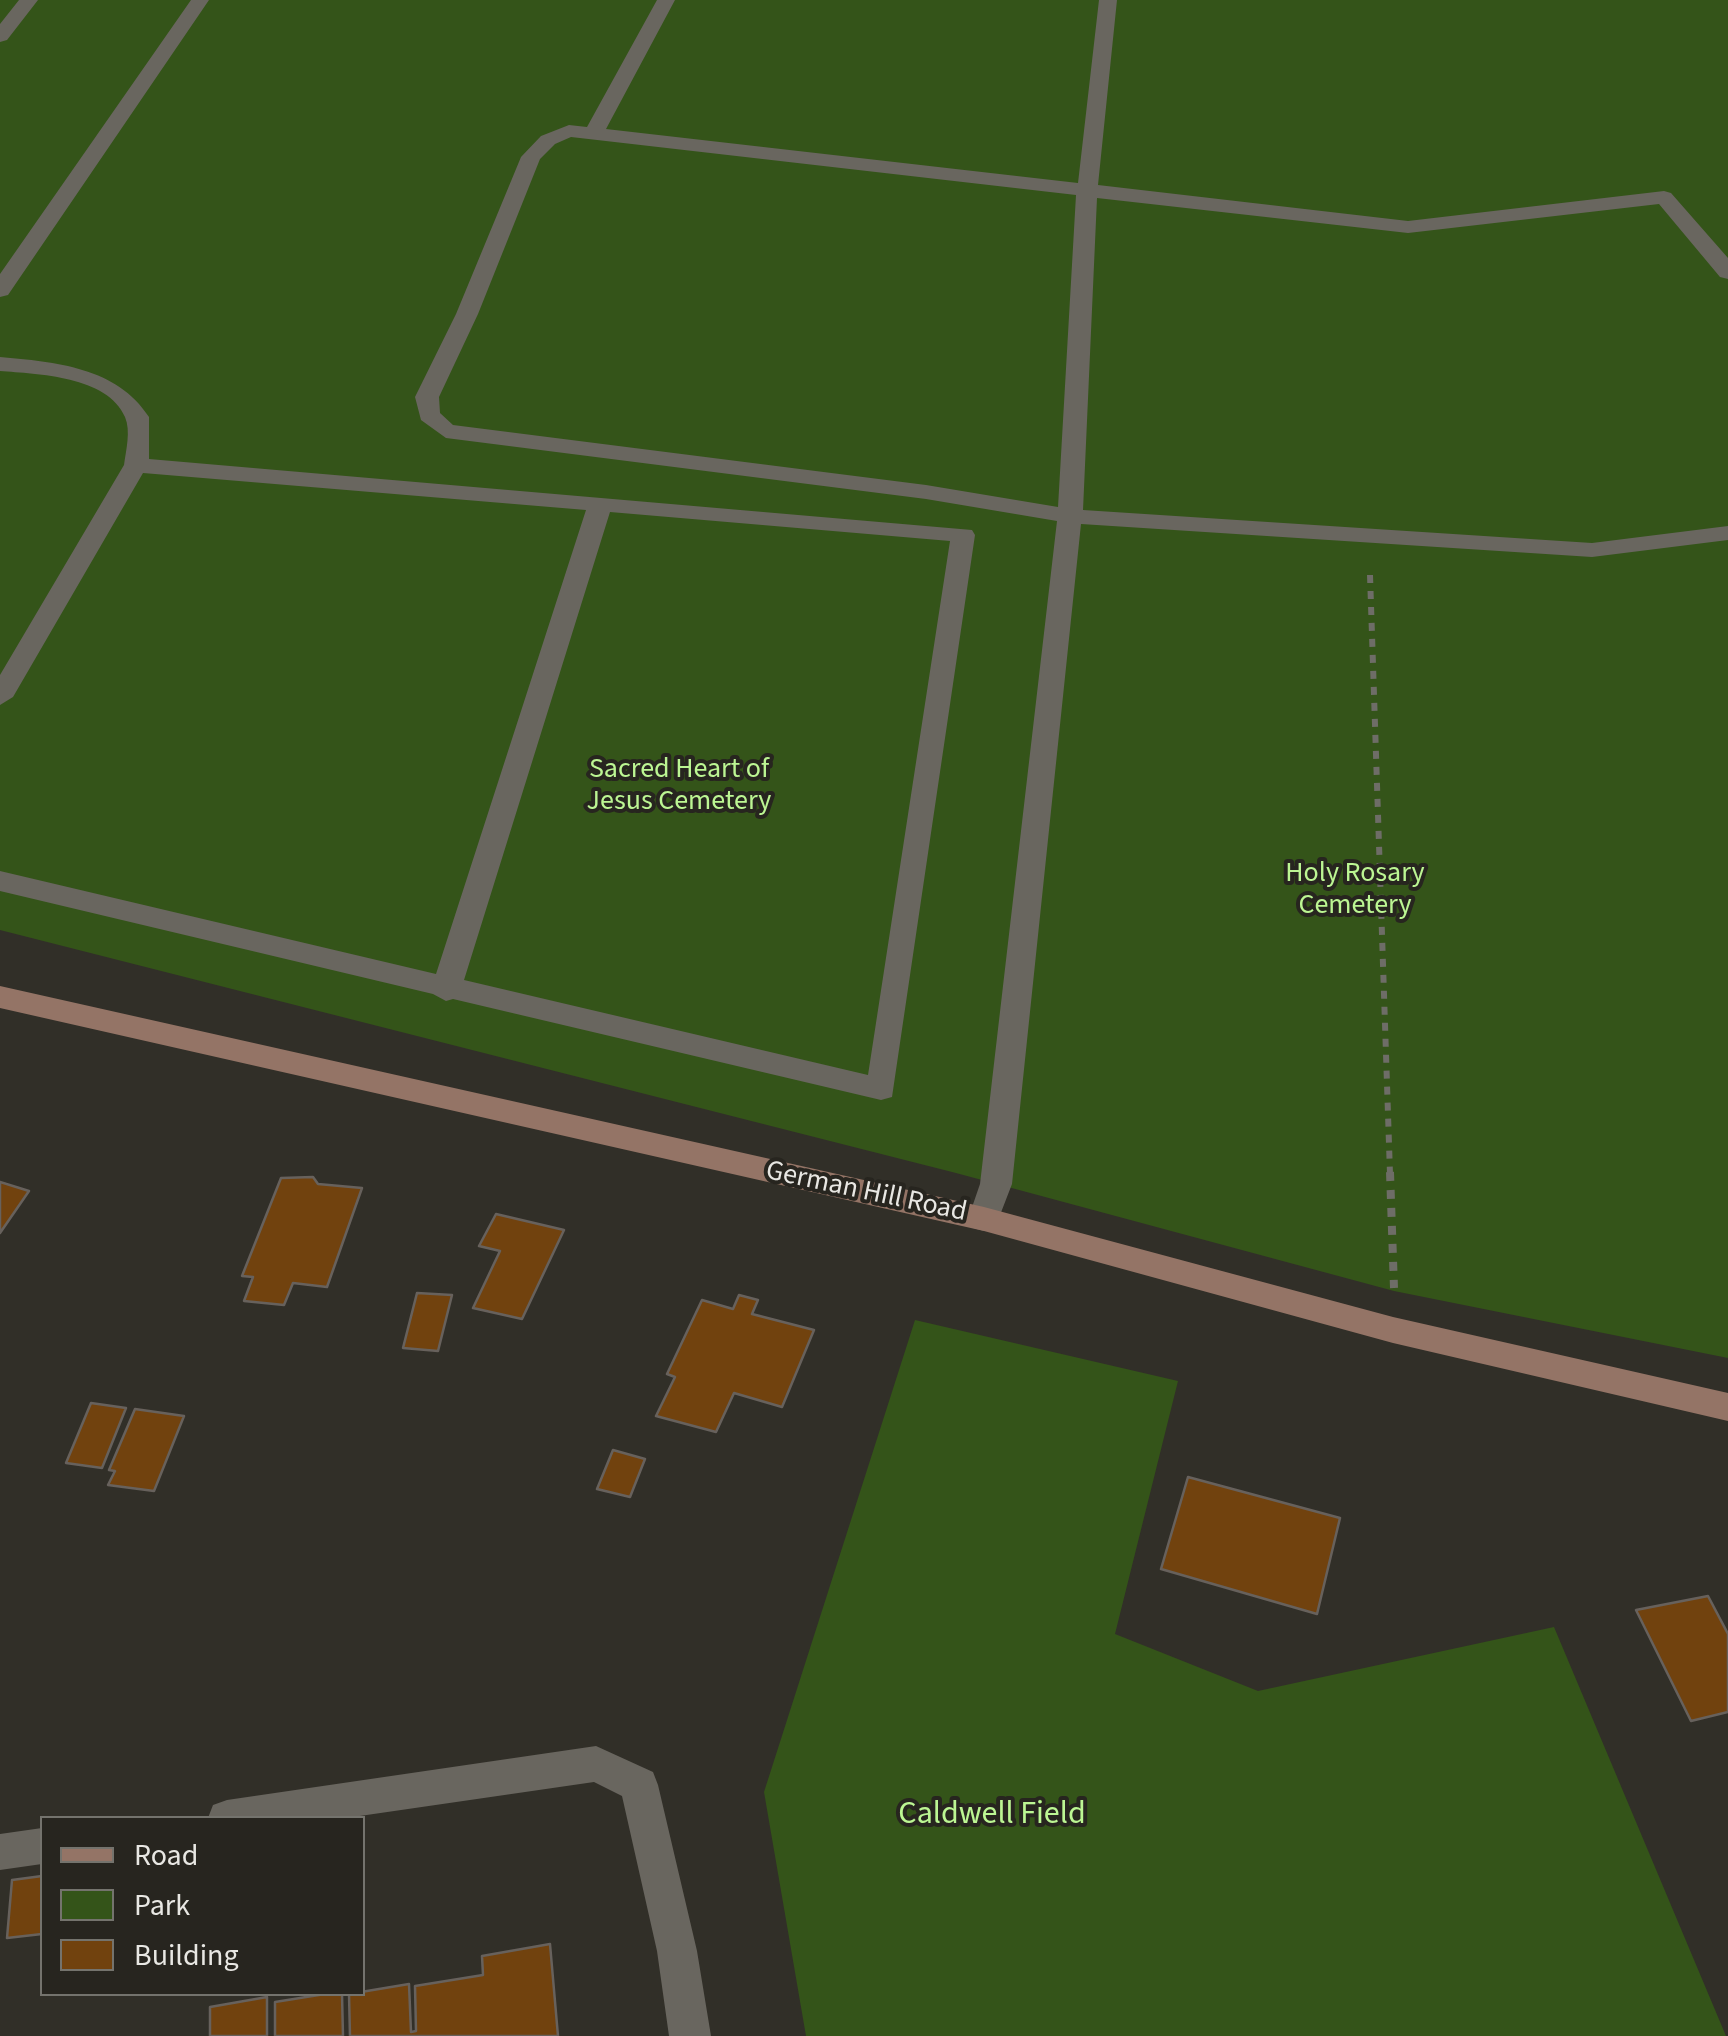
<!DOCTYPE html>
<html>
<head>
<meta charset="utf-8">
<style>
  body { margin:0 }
  #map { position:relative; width:1728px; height:2036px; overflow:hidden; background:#312f28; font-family:"Source Sans 3",sans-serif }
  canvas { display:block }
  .legend { position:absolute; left:40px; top:1816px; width:325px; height:180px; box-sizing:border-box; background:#27251f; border:2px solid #74736d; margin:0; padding:12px 18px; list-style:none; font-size:30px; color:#e8e7e3 }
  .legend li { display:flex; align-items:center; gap:20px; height:50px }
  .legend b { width:50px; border:2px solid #74736d }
</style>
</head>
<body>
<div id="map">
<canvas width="1728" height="2036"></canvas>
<ul class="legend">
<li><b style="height:12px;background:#947466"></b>Road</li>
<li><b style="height:28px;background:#345419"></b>Park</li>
<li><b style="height:28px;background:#71420e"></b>Building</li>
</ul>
</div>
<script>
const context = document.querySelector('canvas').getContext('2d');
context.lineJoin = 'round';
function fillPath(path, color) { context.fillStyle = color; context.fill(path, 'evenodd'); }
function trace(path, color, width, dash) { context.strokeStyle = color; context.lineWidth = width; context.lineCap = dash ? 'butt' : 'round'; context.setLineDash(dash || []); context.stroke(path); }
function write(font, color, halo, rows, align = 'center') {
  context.font = font + ' "Source Sans 3",sans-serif'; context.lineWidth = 8; context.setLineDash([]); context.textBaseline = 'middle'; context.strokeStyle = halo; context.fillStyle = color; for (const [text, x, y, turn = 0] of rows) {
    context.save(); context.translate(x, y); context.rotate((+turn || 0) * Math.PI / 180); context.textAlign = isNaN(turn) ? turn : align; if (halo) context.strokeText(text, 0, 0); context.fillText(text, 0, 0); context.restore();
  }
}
fillPath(new Path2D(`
  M0,0H1728V1358L1394,1291L956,1173L0,930Z
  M915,1320L1178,1381L1115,1634L1258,1691L1554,1627L1726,2036H806L764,1792Z`), '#345419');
const building = new Path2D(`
  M313,1177L318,1184L362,1188L327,1287L293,1283L284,1305L244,1301L253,1277L242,1276L281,1178Z
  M0,1182L29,1191L0,1233Z
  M496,1214L564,1230L522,1319L473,1308L500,1251L479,1246Z
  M417,1293L452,1295L438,1351L403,1348Z
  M739,1295L758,1300L752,1314L814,1330L782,1407L734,1393L716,1432L656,1416L675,1377L667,1374L702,1300L733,1309Z
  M91,1403L126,1408L102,1468L66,1463Z
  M135,1409L184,1416L154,1491L108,1485L115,1471L109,1470Z
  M613,1450L645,1459L630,1497L597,1489Z
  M1188,1477L1340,1518L1317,1614L1161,1569Z
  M1708,1596L1728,1634V1712L1691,1721L1636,1610Z
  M42,1876V1934L7,1938L12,1880Z
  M550,1944L558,2036H350L349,1994L409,1984L411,2032L416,2031L415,1986L483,1975L482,1956Z
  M325,1994H342L343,2036H275V2002Z
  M267,1997V2036H210V2007Z`);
fillPath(building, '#71420e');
trace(building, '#67615c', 2.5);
trace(new Path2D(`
  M1370,575L1390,1174`), '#6e6d67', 6, [8, 8]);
trace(new Path2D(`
  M1390,1172L1394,1288`), '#6e6d67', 8, [9, 9]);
fillPath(new Path2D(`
  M19,0H38L7,40L0,42V24Z
  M191,0H209L8,295L0,297V274Z
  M657,0H675L606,129L1078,183L1099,0H1117L1098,185L1408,221L1664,191L1671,193L1728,258V279L1720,277L1659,204L1408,233L1097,198L1083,510L1592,543L1728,526V540L1592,557L1081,524L1012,1184L995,1228L984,1231L973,1228L968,1219L980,1184L1057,521L926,499L446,438L421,420L415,397L456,314L521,157L541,136L569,125L587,127ZM571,137L1076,195L1058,507L926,485L453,425L440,413L439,397L478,314L540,159L555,144Z
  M0,357C55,362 117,367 149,417V459L972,530L975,535L892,1097L881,1100L453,999L446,1001L433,994L0,891V871L436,974L586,510L143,473L13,697L0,705V675L124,465C126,450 131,431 125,417C108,376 37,374 0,371ZM610,512L950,541L868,1075L464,980Z
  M596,1746L653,1772L658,1785L697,1951L711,2036H669L657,1951L622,1796L594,1782L346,1818H208L213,1805L227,1800Z
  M42,1828V1864L0,1870V1834Z`), '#69665f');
fillPath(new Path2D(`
  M0,986L984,1207L1393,1317L1728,1393V1421L1393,1343L984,1231L0,1008Z`), '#947466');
write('28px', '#bcf693', '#27251f', [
  ["Sacred Heart of",679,771],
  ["Jesus Cemetery",679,803],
  ["Holy Rosary",1355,875],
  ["Cemetery",1355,907]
]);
write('28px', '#e8e7e3', '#27251f', [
  ["German Hill Road",866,1193,12]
]);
write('32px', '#bcf693', '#27251f', [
  ["Caldwell Field",992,1816]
]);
</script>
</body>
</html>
